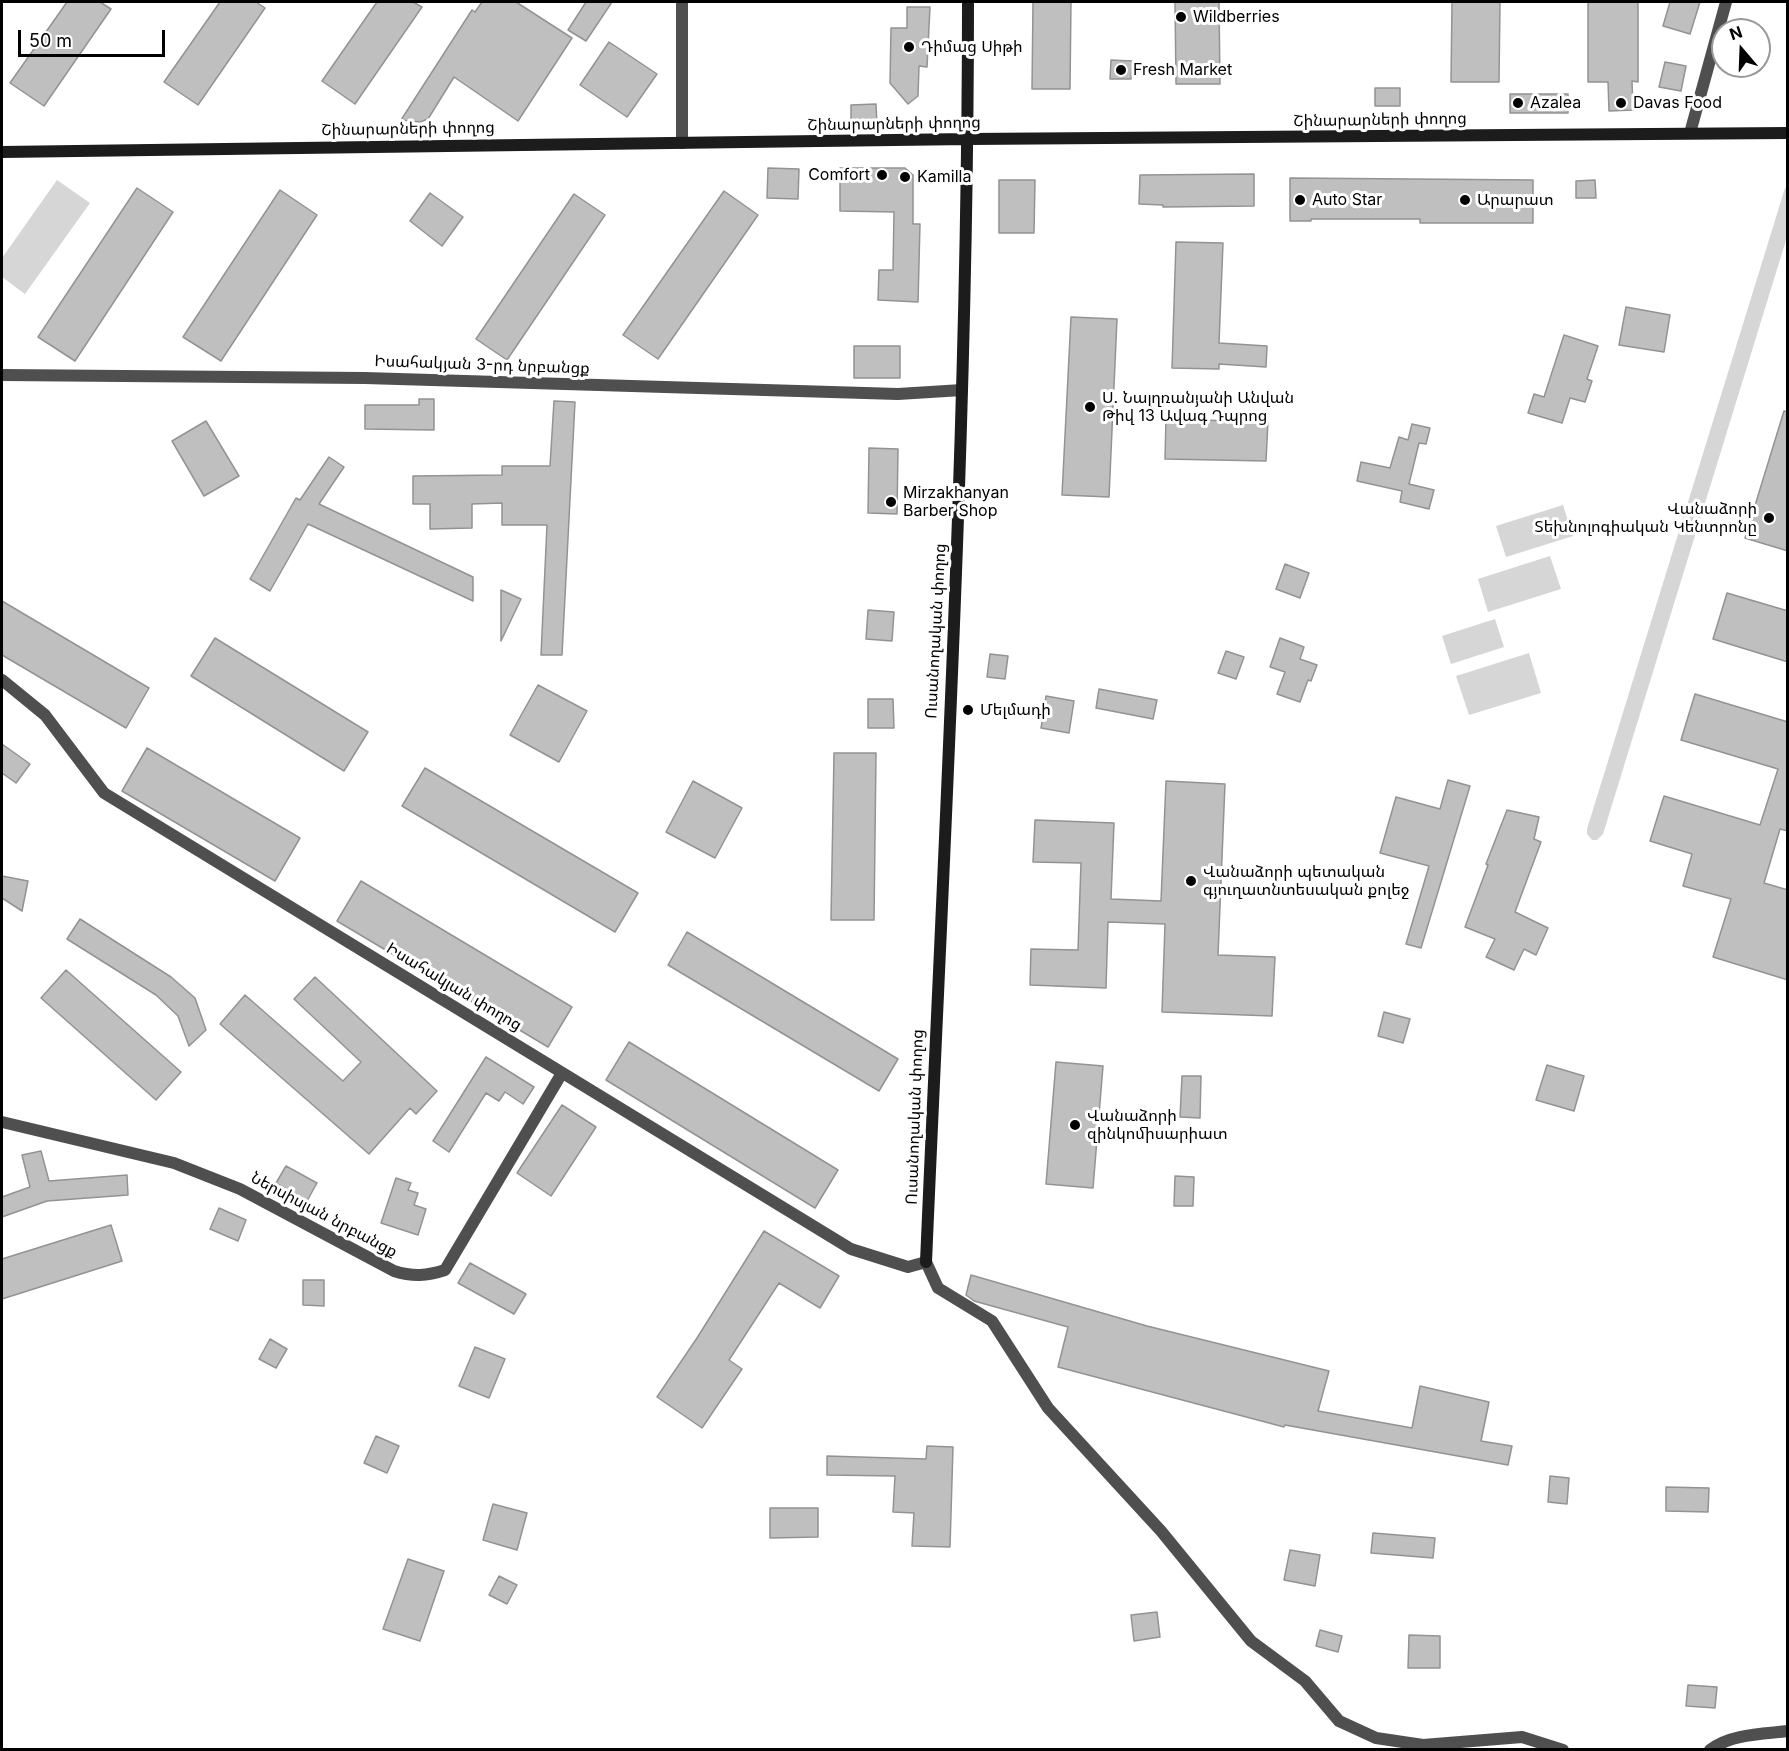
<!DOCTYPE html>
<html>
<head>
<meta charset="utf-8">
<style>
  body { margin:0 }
  #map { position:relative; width:1789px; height:1751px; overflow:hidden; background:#fff; font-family:Inter,sans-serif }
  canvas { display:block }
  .frame { position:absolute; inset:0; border:3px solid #000; pointer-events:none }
  .north { position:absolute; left:1711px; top:18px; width:60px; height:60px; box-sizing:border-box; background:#fff; border:2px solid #999; border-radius:50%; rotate:341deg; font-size:16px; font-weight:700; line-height:24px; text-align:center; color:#000 }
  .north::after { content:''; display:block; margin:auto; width:21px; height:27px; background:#000; clip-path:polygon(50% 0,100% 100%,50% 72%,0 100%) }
  .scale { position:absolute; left:18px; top:30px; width:147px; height:27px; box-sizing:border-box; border:3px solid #000; border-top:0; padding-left:8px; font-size:18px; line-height:21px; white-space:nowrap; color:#000; -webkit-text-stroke:4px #fff; paint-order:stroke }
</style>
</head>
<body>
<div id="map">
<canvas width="1789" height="1751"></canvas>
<div class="frame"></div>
<div class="north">N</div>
<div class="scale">50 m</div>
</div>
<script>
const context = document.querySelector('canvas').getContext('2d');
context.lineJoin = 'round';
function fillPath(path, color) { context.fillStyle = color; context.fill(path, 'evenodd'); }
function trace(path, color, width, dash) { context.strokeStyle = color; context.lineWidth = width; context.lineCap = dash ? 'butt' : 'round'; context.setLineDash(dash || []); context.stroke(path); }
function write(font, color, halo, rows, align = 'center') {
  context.font = font + ' Inter,"Noto Sans Armenian",sans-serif'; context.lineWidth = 6; context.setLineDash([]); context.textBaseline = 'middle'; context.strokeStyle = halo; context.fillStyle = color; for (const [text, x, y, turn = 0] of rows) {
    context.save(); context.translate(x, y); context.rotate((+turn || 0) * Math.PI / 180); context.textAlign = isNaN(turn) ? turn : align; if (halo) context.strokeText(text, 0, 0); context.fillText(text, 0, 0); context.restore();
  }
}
fillPath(new Path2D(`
  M57,180L90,203L25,294L2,277V258Z
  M1785,188H1787V237L1603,834L1597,840H1592L1587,834V829Z
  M1563,505L1573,536L1506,557L1496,526Z
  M1550,556L1561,589L1488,612L1478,579Z
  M1495,619L1504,647L1451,664L1442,636Z
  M1529,653L1541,693L1469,715L1456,676Z`), '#d6d6d6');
const building = new Path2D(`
  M67,2H100L111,9L44,106L10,83Z
  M220,2H256L265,8L198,105L164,82Z
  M377,2H413L422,7L355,104L322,81Z
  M482,2H516L572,38L518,121L454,77L428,119L420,122L401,120L472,10L475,12Z
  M586,2H612L586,41L568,30Z
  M1033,2H1071L1070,89H1032Z
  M1175,2H1219L1220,84H1176Z
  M1452,2H1500L1499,82H1451Z
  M1588,2H1638V82L1632,81L1633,110L1609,111L1608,82H1588Z
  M1670,2H1700L1690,34L1663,26Z
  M907,7H930L927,67L919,66L918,96L908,104L890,83L891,28H907Z
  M609,42L657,74L627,117L580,85Z
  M1111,60L1132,61L1131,79H1110Z
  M1665,62L1686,66L1681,91L1659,87Z
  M1375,88H1400V106H1375Z
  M1510,94H1568V113H1510Z
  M876,104L877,125L851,126V105Z
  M768,168L799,169L798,199L767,198Z
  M840,168H905L913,175V224H920L918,302L878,300L879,270H893L894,212L840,211Z
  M1254,174V206L1163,207V205L1139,204L1140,175Z
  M1290,178L1533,180V223H1420V219H1311V221H1290Z
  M999,180H1035L1034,233H999Z
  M1595,180L1596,198H1576V181Z
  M137,188L173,212L75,361L38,337Z
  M280,190L317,215L221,361L183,337Z
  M724,191L758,215L658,359L623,335Z
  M430,193L463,217L442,246L410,221Z
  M574,194L605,215L507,360L476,339Z
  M1176,242L1223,243L1219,343L1267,346L1266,367L1219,364V369L1172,368Z
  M1626,307L1670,315L1664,352L1619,345Z
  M1071,317L1117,319L1109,497L1062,495Z
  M1564,335L1598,346L1587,379L1592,381L1585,402L1570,398L1562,423L1528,413L1534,394L1544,397Z
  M854,346H900V378H854Z
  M419,399H434V430L365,429V405H419Z
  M554,401L575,402L562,655H541L547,525H502V503L472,504V528L430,529V504H413V476L502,475V466H550Z
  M1784,411L1788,412V551L1745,538Z
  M1166,419L1268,422L1266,461L1165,459Z
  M206,421L239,476L204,496L172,441Z
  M1412,424L1430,428L1426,444L1419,443L1409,484L1434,490L1429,509L1400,502L1402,491L1357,481L1361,462L1390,468L1399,437L1408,440Z
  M869,448L898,449L897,514L868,513Z
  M329,457L344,467L319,504L473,577V601L308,524L270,591L250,579L296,498L300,500Z
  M1285,564L1309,573L1300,598L1276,589Z
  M501,590L521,599L501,641Z
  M1727,593L1788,611V662L1713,639Z
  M2,601L149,688L126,728L2,655Z
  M868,610L894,612L892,641L866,639Z
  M215,638L368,732L344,771L191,676Z
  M1280,638L1304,647L1300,659L1317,665L1311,681L1308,680L1300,702L1277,694L1285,672L1270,667Z
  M1226,651L1244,657L1236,679L1218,673Z
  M990,654L1008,656L1005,679L987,677Z
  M538,685L587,711L559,762L510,735Z
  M1099,689L1157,700L1153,719L1096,708Z
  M1695,694L1788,722V831L1780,829L1764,883L1788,890V980L1713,957L1731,899L1683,886L1692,854L1650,841L1664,796L1760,825L1778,769L1681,740Z
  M1046,696L1074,701L1069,733L1041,728Z
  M868,699H893L894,728H868Z
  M2,744L30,764L16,783L2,773Z
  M147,748L300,838L275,881L122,791Z
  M834,753H876L874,920H831Z
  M425,768L638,893L615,932L402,806Z
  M1448,780L1470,786L1421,948L1406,944L1429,866L1380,853L1396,797L1440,809Z
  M693,781L742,808L715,858L666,832Z
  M1166,781L1225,784L1218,955L1275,957L1272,1016L1162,1012L1165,924L1108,922L1106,988L1030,985L1031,949L1078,950L1081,863L1033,862L1035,820L1114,823L1111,899L1161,901Z
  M1507,810L1539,817L1534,839L1541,842L1515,912L1548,928L1536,955L1524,949L1514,970L1486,957L1495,939L1465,927L1488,865L1486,864Z
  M2,876L28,881L22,911L2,898Z
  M361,881L572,1007L548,1047L337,921Z
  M80,919L171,977L195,998L206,1030L189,1046L178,1016L156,995L67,939Z
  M687,932L898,1059L879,1091L668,965Z
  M66,970L181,1072L156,1100L41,998Z
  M315,977L437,1091L416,1114L410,1108L369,1154L220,1024L245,995L343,1081L361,1062L294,999Z
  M1384,1012L1410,1019L1403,1043L1378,1036Z
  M629,1042L838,1170L815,1208L606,1080Z
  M486,1057L534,1087L523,1104L505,1092L499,1101L486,1093L449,1152L433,1141Z
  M1056,1062L1103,1066L1093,1188L1046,1184Z
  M1547,1065L1584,1076L1574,1111L1536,1100Z
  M1182,1076H1201L1200,1118L1180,1117Z
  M562,1105L596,1127L551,1196L517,1173Z
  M41,1151L49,1181L127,1175L128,1195L47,1201L2,1217V1197L30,1187L22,1155Z
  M286,1166L317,1183L307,1201L276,1183Z
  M1175,1176L1194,1177L1193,1206H1174Z
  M396,1178L411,1183L408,1190L418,1193L414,1205L426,1209L418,1235L381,1223Z
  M219,1208L246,1220L238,1241L210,1229Z
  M111,1225L122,1261L2,1299V1259Z
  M764,1231L839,1276L820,1308L779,1283L729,1360L742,1369L702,1428L657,1397L697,1338Z
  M470,1263L526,1294L514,1314L458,1283Z
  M971,1275L1147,1326L1329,1371L1318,1411L1412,1428L1420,1386L1489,1402L1481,1441L1512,1446L1508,1465L1285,1425L1284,1427L1058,1367L1068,1327L974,1301L966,1295Z
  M303,1280H324V1306L303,1305Z
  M270,1339L287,1349L276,1368L259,1359Z
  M475,1347L505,1359L489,1398L459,1386Z
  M376,1436L399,1446L387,1473L364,1463Z
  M927,1446L953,1447L950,1547L912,1546L914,1513L893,1512L895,1476L827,1475V1456L926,1459Z
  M1550,1476L1569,1478L1567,1504L1548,1502Z
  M1666,1487L1709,1488L1708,1512L1666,1511Z
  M493,1504L527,1513L517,1550L483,1540Z
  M770,1508H818V1537L770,1538Z
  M1373,1533L1435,1538L1433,1558L1371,1553Z
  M1290,1550L1320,1555L1315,1586L1284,1580Z
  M408,1559L444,1571L420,1641L383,1629Z
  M499,1576L517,1585L507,1604L489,1595Z
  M1157,1612L1160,1637L1134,1641L1131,1615Z
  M1320,1630L1342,1636L1338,1652L1316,1646Z
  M1409,1635L1440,1636V1668H1408Z
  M1688,1685L1717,1687L1715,1708L1686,1706Z`);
fillPath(building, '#bfbfbf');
trace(building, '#939393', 1.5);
trace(new Path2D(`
  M1690,133L1726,2
  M682,143V2
  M2,375L365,378L898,394L962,390
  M2,680L45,715L104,793L851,1249L908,1267L926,1262L938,1288L992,1321L1048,1408L1161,1531L1251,1641L1305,1681L1339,1721L1376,1738L1423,1745L1522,1737L1563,1750
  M2,1122L174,1163L240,1189L394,1271C413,1277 427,1276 445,1270L562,1073
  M1710,1750C1730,1734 1763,1734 1788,1731`), '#4f4f4f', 12);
trace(new Path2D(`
  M2,152L968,139L1788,133
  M926,1262C944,842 968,422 968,2`), '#1c1c1c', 12);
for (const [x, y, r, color] of [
  [1181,17,6,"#000"],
  [909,47,6,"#000"],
  [1121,70,6,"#000"],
  [1518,103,6,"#000"],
  [1621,103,6,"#000"],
  [882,175,6,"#000"],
  [905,177,6,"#000"],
  [1300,200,6,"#000"],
  [1465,200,6,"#000"],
  [1090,407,6,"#000"],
  [891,502,6,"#000"],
  [1769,518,6,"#000"],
  [968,710,6,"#000"],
  [1191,881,6,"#000"],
  [1075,1125,6,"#000"]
]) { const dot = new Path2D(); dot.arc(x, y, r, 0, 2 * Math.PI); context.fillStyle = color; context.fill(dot); trace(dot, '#fff', 2); }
write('16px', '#000', '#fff', [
  ["Wildberries",1193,17],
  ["Դիմաց Սիթի",921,47],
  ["Fresh Market",1133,70],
  ["Azalea",1530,103],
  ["Davas Food",1633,103],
  ["Comfort",870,175,"right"],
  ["Kamilla",917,177],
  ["Auto Star",1312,200],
  ["Արարատ",1477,200],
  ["Ս. Նալղռանյանի Անվան",1102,398],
  ["Թիվ 13 Ավագ Դպրոց",1102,416],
  ["Mirzakhanyan",903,493],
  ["Barber Shop",903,511],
  ["Վանաձորի",1757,509,"right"],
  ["Տեխնոլոգիական Կենտրոնը",1757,527,"right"],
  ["Մելմադի",980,710],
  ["Վանաձորի պետական",1203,872],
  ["գյուղատնտեսական քոլեջ",1203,890],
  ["Վանաձորի",1087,1116],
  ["զինկոմիսարիատ",1087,1134]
], 'left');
write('16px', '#000', '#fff', [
  ["Շինարարների փողոց",1380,120,-1],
  ["Շինարարների փողոց",894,124,-1],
  ["Շինարարների փողոց",408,129,-1],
  ["Իսահակյան 3-րդ նրբանցք",482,365,2],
  ["Ուսանողական փողոց",936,631,-87],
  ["Իսահակյան փողոց",454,987,31],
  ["Ուսանողական փողոց",915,1117,-88],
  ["Ներսիսյան նրբանցք",324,1215,28]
]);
</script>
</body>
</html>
